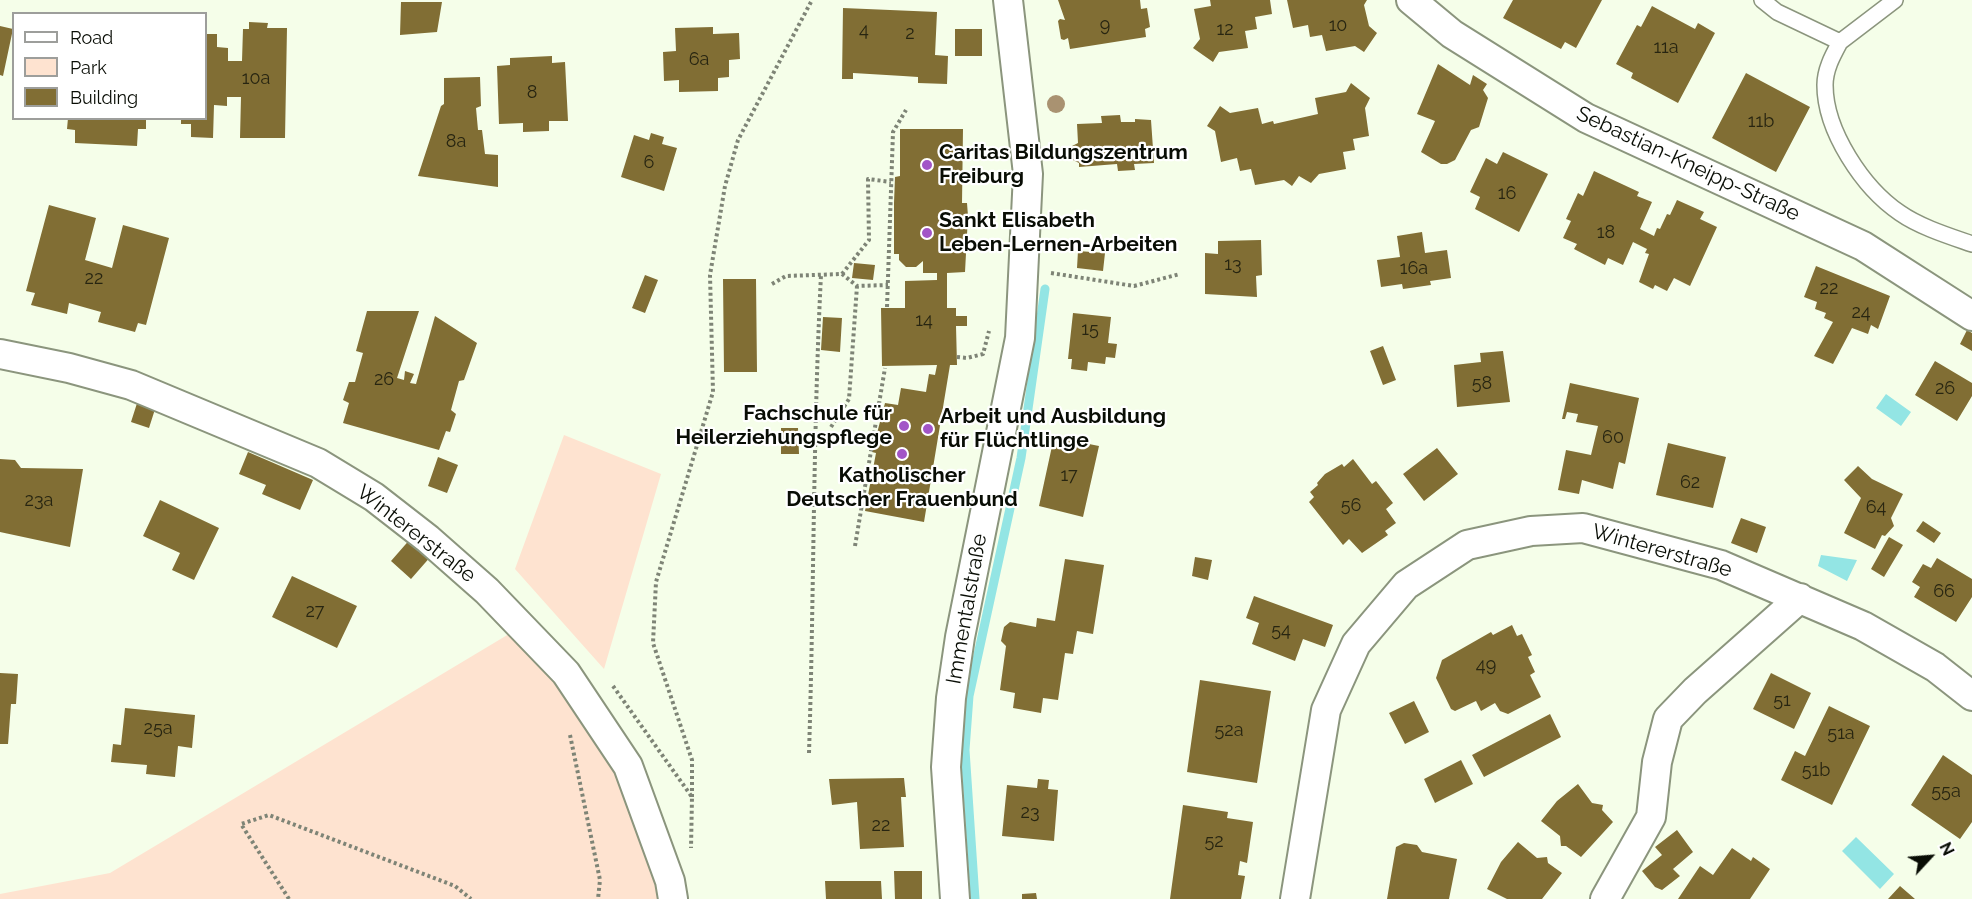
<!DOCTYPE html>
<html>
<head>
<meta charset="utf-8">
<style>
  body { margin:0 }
  #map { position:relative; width:1972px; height:899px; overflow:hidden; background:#f5fee9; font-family:Raleway,sans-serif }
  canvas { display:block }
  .legend { position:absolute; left:12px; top:12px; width:195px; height:108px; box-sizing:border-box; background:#fff; border:2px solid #9d9e9b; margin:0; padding:8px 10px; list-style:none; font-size:18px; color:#090d05 }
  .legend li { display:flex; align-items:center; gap:12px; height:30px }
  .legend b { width:30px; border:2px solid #9d9e9b }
  .north { position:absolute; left:1900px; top:827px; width:60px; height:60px; -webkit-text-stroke:4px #fff; paint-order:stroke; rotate:64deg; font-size:16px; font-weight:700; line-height:24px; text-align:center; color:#090d05 }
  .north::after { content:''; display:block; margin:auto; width:21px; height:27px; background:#090d05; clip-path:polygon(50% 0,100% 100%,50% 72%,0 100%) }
</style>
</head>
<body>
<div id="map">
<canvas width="1972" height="899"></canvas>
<ul class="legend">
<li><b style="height:8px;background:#fff"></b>Road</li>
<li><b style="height:16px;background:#fee3d0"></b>Park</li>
<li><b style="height:16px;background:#816e34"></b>Building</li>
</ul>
<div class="north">N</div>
</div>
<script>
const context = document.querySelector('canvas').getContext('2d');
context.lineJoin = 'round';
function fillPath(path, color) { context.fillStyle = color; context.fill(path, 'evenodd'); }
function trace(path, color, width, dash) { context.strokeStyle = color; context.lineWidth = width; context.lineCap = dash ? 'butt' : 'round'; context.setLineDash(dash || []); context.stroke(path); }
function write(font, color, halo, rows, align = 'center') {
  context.font = font + ' Raleway,sans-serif'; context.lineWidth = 4.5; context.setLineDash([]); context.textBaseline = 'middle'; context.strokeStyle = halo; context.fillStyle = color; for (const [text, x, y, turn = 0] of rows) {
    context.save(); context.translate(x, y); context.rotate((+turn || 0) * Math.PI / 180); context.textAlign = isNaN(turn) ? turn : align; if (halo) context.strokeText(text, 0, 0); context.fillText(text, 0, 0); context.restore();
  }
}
fillPath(new Path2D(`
  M564,435L661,474L604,669L515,569Z
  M524,625L579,677L675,899H0V894L110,873Z`), '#fee3d0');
fillPath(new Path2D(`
  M1886,394L1911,412L1901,426L1876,408Z
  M1821,555L1857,560L1847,581L1818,566Z
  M1856,837L1894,874L1880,889L1842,851Z`), '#93e5e4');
trace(new Path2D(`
  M975,899L965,750L969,696L1021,458L1045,289`), '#93e5e4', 9);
fillPath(new Path2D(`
  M1058,0H1140L1141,9L1147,8L1150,27L1145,29L1146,37L1070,49L1068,38L1064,40L1061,39L1058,21L1060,19L1065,20Z
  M1210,0H1270L1272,14L1255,17L1257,29L1245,31L1248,48L1219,52L1213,62L1193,48L1200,39L1194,9L1211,6Z
  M1287,0H1367L1364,5L1369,26L1377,33L1364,52L1355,46L1326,51L1322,35L1310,37L1308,25L1293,28Z
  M1513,0H1602L1576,48L1565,42L1561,49L1503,18Z
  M401,2H442L437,32L400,35Z
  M1652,6L1695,29L1698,23L1715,33L1678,103L1631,78L1633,73L1616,64L1637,25L1641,27Z
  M843,8L937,12L935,55L948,56L947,84L918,83V77L903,76L853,73V79H842Z
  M249,22L268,23L267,28H287L285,138H240L241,97H227V106L214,105L213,138L191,137V124H181V118H206V34H217V47L228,48V61H242L243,29H249Z
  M0,26L13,29L3,76L0,75Z
  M713,27V34L739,33L740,59L729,60V77L718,78V91L679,92V80L664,81L663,52L676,51L675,28Z
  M955,29H982V56H955Z
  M552,56V63L565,62L568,121H549V131L523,132V123L499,124L497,66L510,65V58Z
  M1438,64L1470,85L1473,75L1487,84L1483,90L1488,98L1479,127L1471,130L1455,160L1447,164H1441L1421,152L1435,121L1417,114Z
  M1746,73L1810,107L1776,172L1712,138Z
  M480,77L481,106L476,108L478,130H482L485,154L498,155V187L418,176L441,106L444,104V78Z
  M1351,83L1370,98L1365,108L1369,136L1353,139L1355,150L1343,152L1346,169L1319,174L1311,183L1299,176L1292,186L1284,180L1255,185L1251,169L1240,171L1237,158L1221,162L1215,131L1207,126L1220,106L1230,113L1258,108L1262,124L1273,121L1274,124L1318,114L1315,98L1346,92Z
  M1120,115L1121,122H1135V119L1151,120L1154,163L1134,164L1135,170L1118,171L1117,164L1079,167V163L1073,160L1072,146L1078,143L1077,124L1102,123L1101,116Z
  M68,118H146V129H138L137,146L75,143V130L67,129Z
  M900,129H963L962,203H967L968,216L965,272L947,273V308H956V316H967V326H956L957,365H950L924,522L865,511L876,453L872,452L885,403L898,405L901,388L926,392L929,374L935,375L937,365L882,366L881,308H905V281L937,280V273H923V261L916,267H906L899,260V254H894V203L895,177L900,176Z
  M651,133L664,137L662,144L677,148L664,191L621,177L634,135L649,140Z
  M1503,152L1548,174L1519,232L1475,209L1480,197L1470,192L1486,158L1497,164Z
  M1594,171L1639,192L1637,196L1652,202L1640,229L1654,236L1657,228L1660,229L1667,214L1670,215L1677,200L1704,212L1700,219L1717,227L1690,286L1674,278L1667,291L1655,285L1653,289L1639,282L1649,254L1645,253L1647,249L1633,242L1623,265L1608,258L1605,265L1574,249L1577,244L1563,238L1571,221L1566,219L1578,193L1583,196Z
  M49,205L96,218L85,260L112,268L123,225L169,238L146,325L138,323L135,332L98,322L101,312L69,303L67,314L31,305L35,293L26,291Z
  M1422,232L1425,253L1447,250L1451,278L1430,281L1431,285L1403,289L1402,284L1381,287L1377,260L1400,257L1397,236Z
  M1261,240L1262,275L1256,276L1257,297L1205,294V253L1218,254V241Z
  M1078,251L1105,253L1103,271L1077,268Z
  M854,263L875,265L873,280L852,278Z
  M1816,266L1890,296L1878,329L1871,325L1868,334L1852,328L1833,364L1814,356L1833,322L1824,318L1826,313L1815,309L1817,302L1804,297Z
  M645,275L658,280L645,313L632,308Z
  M723,279H756L757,372H724Z
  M367,311H419L397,378L404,380L405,371L414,374L410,383L416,384L435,316L477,343L464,380L459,381L451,410L456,414L450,432L446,431L439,450L343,423L349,403L343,400L349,382H355L363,353L356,351Z
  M1073,313L1111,317L1108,343L1117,344L1115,358L1106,357L1105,364L1088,362L1087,371L1071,369L1072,359H1068Z
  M823,317L842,318L840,352L821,350Z
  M1967,330L1972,333V351L1960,344Z
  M1383,346L1396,380L1383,385L1370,351Z
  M1503,351L1510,402L1457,407L1454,365L1481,362L1480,353Z
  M1935,361L1972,383V396L1957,421L1915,395Z
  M1570,383L1639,398L1625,464L1619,462L1613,489L1582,480L1579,494L1558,490L1566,450L1591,455L1598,426L1576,422L1578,414L1567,412L1565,419H1562Z
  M139,397L157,403L149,428L131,422Z
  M781,428H798L799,454H781Z
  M1054,437L1099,446L1083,517L1039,506Z
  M1668,443L1726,457L1713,508L1656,495Z
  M1437,448L1458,474L1424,501L1403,474Z
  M248,452L313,480L300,510L262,494L266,485L239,474Z
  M438,457L458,465L447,493L428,486Z
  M0,459L15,460L21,468L83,469L70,547L0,532Z
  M1353,459L1372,484L1376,481L1393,503L1386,509L1396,523L1385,531L1388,535L1362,553L1349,539L1343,545L1309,502L1314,497L1310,492L1318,485L1317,483L1325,474L1342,464L1344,467Z
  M1858,466L1872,479L1903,494L1891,518L1894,526L1885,536L1882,535L1875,549L1844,533L1861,498L1844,480Z
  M160,500L219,528L194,580L172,570L180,553L143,536Z
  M1741,518L1766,527L1757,553L1731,543Z
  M1923,521L1941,533L1934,543L1916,531Z
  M412,537L432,555L411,579L391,561Z
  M1889,537L1903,545L1884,577L1871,569Z
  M1195,557L1212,560L1208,580L1192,576Z
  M1937,558L1972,579V597L1956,622L1914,597L1920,587L1912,582L1923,564L1931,568Z
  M1065,559L1104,565L1093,634L1077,631L1073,654L1065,653L1058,700L1043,698L1041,713L1013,708L1015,693L1000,690L1006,646L1001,641L1004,627L1010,622L1036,627L1037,618L1055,621Z
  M292,576L357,606L337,648L272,617Z
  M1254,596L1333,625L1325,647L1303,639L1295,661L1252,644L1259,623L1246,618Z
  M1512,625L1517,636L1522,634L1532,655L1528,657L1535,672L1530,675L1541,697L1508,714L1500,711L1495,703L1481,711L1476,701L1455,711L1451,709L1436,678L1442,660L1491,632L1493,635Z
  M0,673L18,674L16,704H11L8,744H0Z
  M1771,673L1811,693L1794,729L1753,709Z
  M1200,680L1271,691L1257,783L1187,772Z
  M1414,701L1429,732L1405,744L1389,713Z
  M1829,706L1870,726L1832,805L1781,780L1795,751L1805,756Z
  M125,708L195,715L192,748L178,746L175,777L146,774L147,765L111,762L113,744L121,745Z
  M1550,714L1561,737L1484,777L1472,755Z
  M1943,755L1972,775V822L1960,839L1911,805Z
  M1461,760L1473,784L1435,803L1424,779Z
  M904,778L906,797H901L904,847L860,849L857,802L832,805L829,779Z
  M1038,779L1049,780L1048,789L1058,790L1054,841L1002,836L1007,785L1037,788Z
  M1578,784L1592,803L1603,805L1602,810L1613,822L1581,857L1566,846H1561L1560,836L1541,821L1557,801Z
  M1183,805L1228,812L1227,818L1253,822L1247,863L1240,861L1238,875L1245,876L1241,899H1170Z
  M1677,830L1693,852L1673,869L1680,876L1662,890L1655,887L1642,871L1662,855L1655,847Z
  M1518,842L1537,858L1547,857L1548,863L1562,873L1542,899H1507L1487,889L1501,862Z
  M1404,843L1417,845L1422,852L1457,859L1449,899H1387L1396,847Z
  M1732,848L1751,861L1753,857L1770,869L1750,899H1678L1700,866L1713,875Z
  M894,871H922V899H895Z
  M825,881H881L882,899H826Z
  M1900,886L1915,899H1888Z
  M1036,893L1037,899H1022V894Z`), '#816e34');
const lane = new Path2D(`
  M1762,0L1777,12L1840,42L1895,0
  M1840,42C1833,55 1825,69 1825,85C1825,131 1863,188 1900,213C1920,227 1949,236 1972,244`);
const street = new Path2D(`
  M1411,0L1452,34L1586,118L1863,246L1972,316
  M0,354L69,368L131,385L318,463L374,497L428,539L487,591L566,673L628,766L670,881L673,899
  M955,899L946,767L951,698L960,637L1020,338L1028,174L1008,0
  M1295,899L1326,710L1356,644L1406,585L1467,545L1531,531L1583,528L1721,565L1863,626L1935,667L1972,696
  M1605,899L1651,817L1657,762L1668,719L1695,691L1800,598`);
trace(lane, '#8b957d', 18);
trace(street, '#8b957d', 32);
trace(new Path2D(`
  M1051,273L1134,286L1180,274
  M842,274L869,240L868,179L891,182
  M772,284L786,276L842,274L857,286L888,285
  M887,307L893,132L906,110
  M957,357L967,358L983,354L989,331
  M831,427L849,399L857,286
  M855,546L885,368
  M613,686L692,797L691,848
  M570,735L600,880L598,899
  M809,753C814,594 813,434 821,275
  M692,797V760L653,643L656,582L713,392L710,275L725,186L738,140L812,0
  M289,899L241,824L269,815L455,886L471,899`), '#7e8476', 4, [3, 3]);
trace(lane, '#fff', 15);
trace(street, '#fff', 28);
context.fillStyle = '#a99271';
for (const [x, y] of [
  [1056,104]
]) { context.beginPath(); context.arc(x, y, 9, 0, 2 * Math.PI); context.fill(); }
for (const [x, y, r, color] of [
  [927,165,6,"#a255c7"],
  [927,233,6,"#a255c7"],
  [904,426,6,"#a255c7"],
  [928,429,6,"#a255c7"],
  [902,454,6,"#a255c7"]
]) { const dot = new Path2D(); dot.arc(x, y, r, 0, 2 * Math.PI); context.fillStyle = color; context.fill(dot); trace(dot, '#fff', 2); }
write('18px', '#272511', null, [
  ["9",1105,26],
  ["10",1338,26],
  ["12",1225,30],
  ["4",864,31],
  ["2",910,34],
  ["11a",1666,48],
  ["6a",699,60],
  ["10a",256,79],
  ["8",532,93],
  ["11b",1761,122],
  ["8a",456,142],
  ["6",649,163],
  ["16",1507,194],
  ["18",1606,233],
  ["13",1233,265],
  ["16a",1414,269],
  ["22",94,279],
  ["22",1829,289],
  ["24",1861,313],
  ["14",924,321],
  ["15",1090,330],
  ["26",384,380],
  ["58",1482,384],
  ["26",1945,389],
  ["60",1613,438],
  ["17",1069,476],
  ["62",1690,483],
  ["23a",39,501],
  ["56",1351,506],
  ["64",1876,508],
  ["66",1944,592],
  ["27",315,612],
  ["54",1281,631],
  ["49",1486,666],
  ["51",1782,701],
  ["25a",158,729],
  ["52a",1229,731],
  ["51a",1841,734],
  ["51b",1816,771],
  ["55a",1946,792],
  ["23",1030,813],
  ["22",881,826],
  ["52",1214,842]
]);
write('bold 21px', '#090d05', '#fff', [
  ["Caritas Bildungszentrum",939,153],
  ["Freiburg",939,177],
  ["Sankt Elisabeth",939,221],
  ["Leben-Lernen-Arbeiten",939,245],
  ["Fachschule für",892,414,"right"],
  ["Heilerziehungspflege",892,438,"right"],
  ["Arbeit und Ausbildung",940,417],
  ["für Flüchtlinge",940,441],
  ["Katholischer",902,476,"center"],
  ["Deutscher Frauenbund",902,500,"center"]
], 'left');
write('21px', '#090d05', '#fff', [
  ["Sebastian-Kneipp-Straße",1688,164,25],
  ["Wintererstraße",416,534,38],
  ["Wintererstraße",1662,551,16],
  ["Immentalstraße",967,609,-80]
]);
</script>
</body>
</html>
